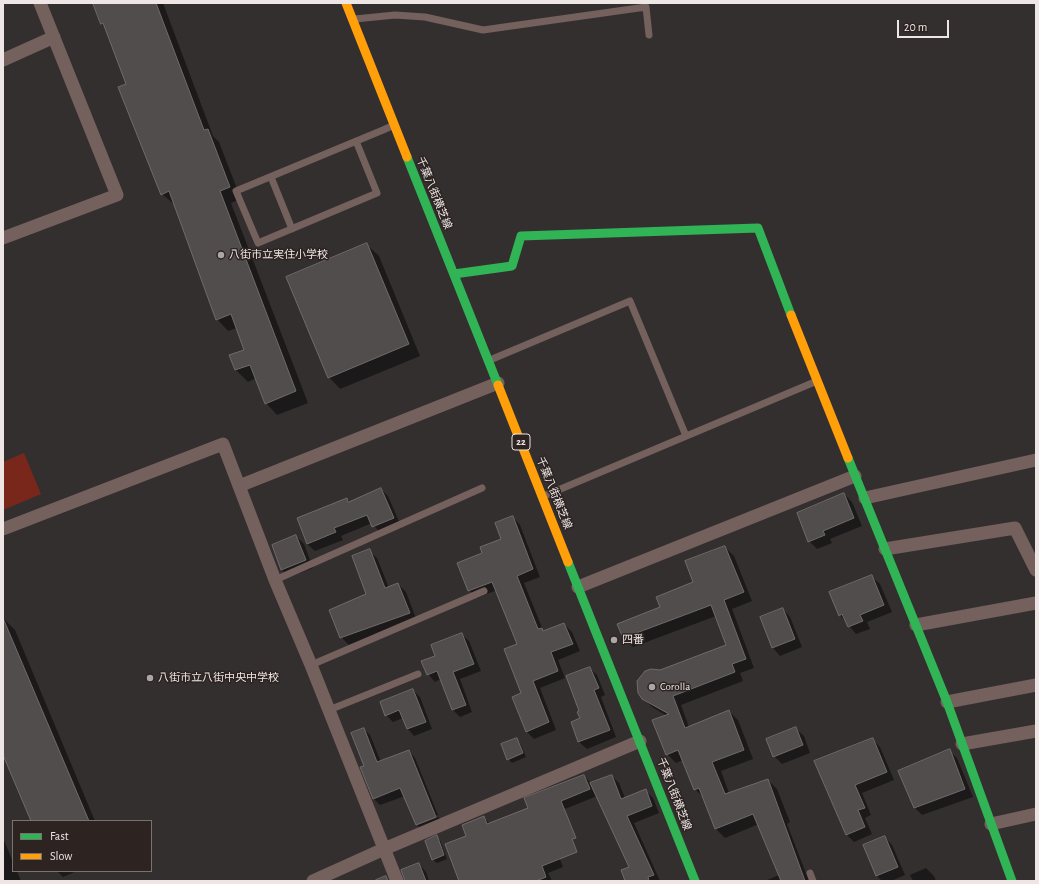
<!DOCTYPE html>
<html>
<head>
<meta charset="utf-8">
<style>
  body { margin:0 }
  #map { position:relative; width:1039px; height:884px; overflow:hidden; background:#342f2f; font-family:"Alegreya Sans",sans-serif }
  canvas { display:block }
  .frame { position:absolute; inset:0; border:4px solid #ede6e5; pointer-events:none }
  .legend { position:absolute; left:12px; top:820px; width:140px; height:52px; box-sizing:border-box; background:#2d2422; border:1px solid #7a7270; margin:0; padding:5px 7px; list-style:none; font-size:12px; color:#ede6e5 }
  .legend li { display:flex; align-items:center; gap:8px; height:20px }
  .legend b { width:20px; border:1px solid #7a7270 }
  .scale { position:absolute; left:897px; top:20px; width:52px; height:18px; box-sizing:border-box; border:2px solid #ede6e5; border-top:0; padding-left:5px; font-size:12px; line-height:14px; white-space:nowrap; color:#ede6e5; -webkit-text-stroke:3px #2d2422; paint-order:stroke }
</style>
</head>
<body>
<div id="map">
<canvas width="1039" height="884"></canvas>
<div class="frame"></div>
<ul class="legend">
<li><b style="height:5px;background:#30b455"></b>Fast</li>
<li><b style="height:5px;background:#ff9f0a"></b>Slow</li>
</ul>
<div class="scale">20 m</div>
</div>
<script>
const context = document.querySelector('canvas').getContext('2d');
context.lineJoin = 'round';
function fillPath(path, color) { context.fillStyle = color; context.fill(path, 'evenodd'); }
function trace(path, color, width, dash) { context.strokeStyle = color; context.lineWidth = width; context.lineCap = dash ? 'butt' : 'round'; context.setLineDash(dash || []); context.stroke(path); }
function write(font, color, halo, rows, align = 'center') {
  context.font = font + ' "Alegreya Sans","Noto Sans JP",sans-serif'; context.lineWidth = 3; context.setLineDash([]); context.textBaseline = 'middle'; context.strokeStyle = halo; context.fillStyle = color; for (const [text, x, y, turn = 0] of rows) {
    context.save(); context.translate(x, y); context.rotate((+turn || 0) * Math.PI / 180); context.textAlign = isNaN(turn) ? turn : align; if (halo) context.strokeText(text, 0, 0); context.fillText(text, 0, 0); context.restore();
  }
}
fillPath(new Path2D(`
  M24,453L41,494L3,510V462Z`), '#79271b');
fillPath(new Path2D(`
  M94,3H163L213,136L219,142L241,199L231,203L308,403L277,415L266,403L256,378L248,382L236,370L246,350L237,328L228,331L217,319L175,205L162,194L128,85L106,28L101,23Z
  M367,245L379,256L420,356L340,389L329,377Z
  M381,489L388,496L401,526L381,534L372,523L341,536L343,540L315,551L307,544L298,519L347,499L350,502Z
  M844,494L852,502L862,526L830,539L832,543L817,549L809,541Z
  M513,517L520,525L540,577L524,583L543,630L544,632L564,624L572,632L580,651L558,660L565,678L540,688L556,730L534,739L526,731L518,645L497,590L477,598L469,590L483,553L502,539Z
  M296,536L304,544L313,568L290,577L282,570L273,546Z
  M725,547L734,556L752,601L732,609L754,668L740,673L743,681L681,705L689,727L729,711L738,720L753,759L721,771L729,793L768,780L777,789L790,822L787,824L809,881H765L779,875L759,824L725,838L716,829L704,798L695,789L683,760L676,763L667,754V716L652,707L643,698L637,687L641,675L646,672L660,671L727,645L716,616L633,647L624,638L619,624L661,608L695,583Z
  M369,551L377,558L389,588L398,584L406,592L417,621L349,645L341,637L368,594Z
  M872,577L880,584L892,612L867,622L870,629L856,634L840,615Z
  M783,609L790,617L802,647L780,656L773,648L761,618Z
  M3,618L15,630L95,821H32L3,752Z
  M461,634L469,641L481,671L460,679L472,712L460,717L453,710L441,679L435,682L428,674L437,657Z
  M590,668L597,675L605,695L601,697L616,737L587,749L579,742L572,723L581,719L580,712Z
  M413,690L420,697L432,729L414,736L408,729L403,718L393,722L386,715Z
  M364,729L370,735L381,762L409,751L415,758L438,815L418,823V825L439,817L442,824L423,831L417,825L405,796L380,805L374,799L362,768L365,767Z
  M796,729L804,736L810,753L782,764L774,756Z
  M516,739L520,743L526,757L512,763L508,759Z
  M872,739L880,747L894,780L862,793L871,815L865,818L872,834L854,842L846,834L815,761Z
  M949,751L957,758L973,797L922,815L914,807Z
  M584,776L591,783L612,776L619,783L625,798L645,790L653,798L659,813L634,823L660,881H623L626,880L630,868L597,796L565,809L557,802Z
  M542,813L563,867L548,873L552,881H460L468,836L484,817L490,824Z
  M436,837L440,840L447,859L437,863L433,860Z
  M885,837L892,845L905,875L891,881H882L877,876L864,846Z
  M3,838L13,862V871H17L21,881H3Z
  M419,864L426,872L429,881H405Z
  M926,868L934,876L936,881H913L910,875Z
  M57,871H77L63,877Z`), '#0007');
const building = new Path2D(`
  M93,3H156L204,130L208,129L230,187L220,191L296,391L265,404L250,365L235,370L229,355L244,350L231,314L216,320L169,191L161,195L118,87L126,84L103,23L101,24Z
  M367,243L409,344L328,378L286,277Z
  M381,488L394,518L372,527L367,515L334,528L336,532L307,544L297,518L347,498L348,502Z
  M844,493L854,518L823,531L825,535L808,542L797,513Z
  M513,516L533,569L517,576L538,629L542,628L543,631L564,623L573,644L551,652L558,671L533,681L549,722L526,732L512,697L521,693L504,649L517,644L492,582L468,591L457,563L482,553L480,547L501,539L495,523Z
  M296,535L306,560L281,570L272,545Z
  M725,546L744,592L724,600L746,659L732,664L735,672L673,696L685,728L729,710L744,750L712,762L725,794L768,779L805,881H781L753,814L715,829L699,788L694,790L678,750L666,755L652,720L669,714L642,699L638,693L637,681L645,671L651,669L660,670L726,645L711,605L623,638L617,624L660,607L656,597L693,582L685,561Z
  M370,549L385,588L398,583L410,613L340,638L329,610L366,594L352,556Z
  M872,575L884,605L860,615L863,621L848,627L842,614L839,616L829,592Z
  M783,608L795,639L772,648L760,617Z
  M3,618L89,821H31L3,755Z
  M462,633L474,664L453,672L466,705L452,710L437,671L427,675L421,661L435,656L431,645Z
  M590,667L599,688L594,690L610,730L578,742L571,722L580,718L577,712L579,711L566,676Z
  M413,689L426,722L407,729L399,710L385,716L380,702Z
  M796,727L803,745L773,757L766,739Z
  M364,728L377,762L409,750L436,817L416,825L400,788L373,799L360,767L364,766L351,733Z
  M517,738L523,753L507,760L501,744Z
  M873,738L887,772L855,785L865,808L858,810L865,827L846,835L814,761Z
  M950,749L965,789L914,808L898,771Z
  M584,775L590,789L561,801L576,838L572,839L577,852L542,866L546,877L536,881H459L445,844L466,836L462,825L484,816L487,824L528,808L524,798Z
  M612,775L621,799L646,789L652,806L627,816L654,875L648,877L649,881H625L621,870L629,867L590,783Z
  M437,835L444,855L432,860L425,841Z
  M885,836L898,867L876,876L863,845Z
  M419,863L426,881H405L401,870Z
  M386,876L388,881H377L376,880Z`);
fillPath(building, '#514d4d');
trace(building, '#6f6b6a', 1);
trace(new Path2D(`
  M355,19L395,15L425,17L483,30L646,7L649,35
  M356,141L377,193L258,243L236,191L383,130L392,126
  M271,177L292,229
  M490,360L630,301L686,436
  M544,496L817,381
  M275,580L482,488
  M311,665L484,591
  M329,710L418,674
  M810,873L813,881`), '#74605d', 7);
trace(new Path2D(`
  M3,60L54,37
  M3,238L117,195L40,3
  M239,486L498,383
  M865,498L1036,460
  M3,529L223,444L275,580L311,665L397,881
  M885,549L1015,528L1036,570
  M578,587L855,476
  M916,625L1036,603
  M947,702L1036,685
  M962,744L1036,731
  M991,824L1036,814
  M313,881L384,849L640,741`), '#74605d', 13);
trace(new Path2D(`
  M407,157L498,385
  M454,274L512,266L521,236L758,228L791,315
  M848,458L947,702L1012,881
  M568,562L695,881`), '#30b455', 9);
trace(new Path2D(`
  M346,3L407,157
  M791,315L848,458
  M498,385L568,562`), '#ff9f0a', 9);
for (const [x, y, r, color] of [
  [221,255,4,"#aca6a5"],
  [614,640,4,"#aca6a5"],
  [150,678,4,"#aca6a5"],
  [652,687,4,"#aca6a5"]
]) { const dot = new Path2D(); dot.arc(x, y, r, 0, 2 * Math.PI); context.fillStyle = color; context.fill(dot); trace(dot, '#2d2422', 1.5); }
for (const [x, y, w] of [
  [521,442,18]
]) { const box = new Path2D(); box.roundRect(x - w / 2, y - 8, w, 16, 3); context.fillStyle = '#2d2422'; context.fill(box); trace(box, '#ede6e5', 1); }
write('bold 10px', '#ede6e5', null, [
  ["22",521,442]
]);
write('11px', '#ede6e5', '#2d2422', [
  ["千葉八街横芝線",434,193,68],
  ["千葉八街横芝線",554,493,68],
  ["千葉八街横芝線",674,794,69]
]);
write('11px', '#ede6e5', '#2d2422', [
  ["八街市立実住小学校",229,255],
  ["四番",622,640],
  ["八街市立八街中央中学校",158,678],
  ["Corolla",660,687]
], 'left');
</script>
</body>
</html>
